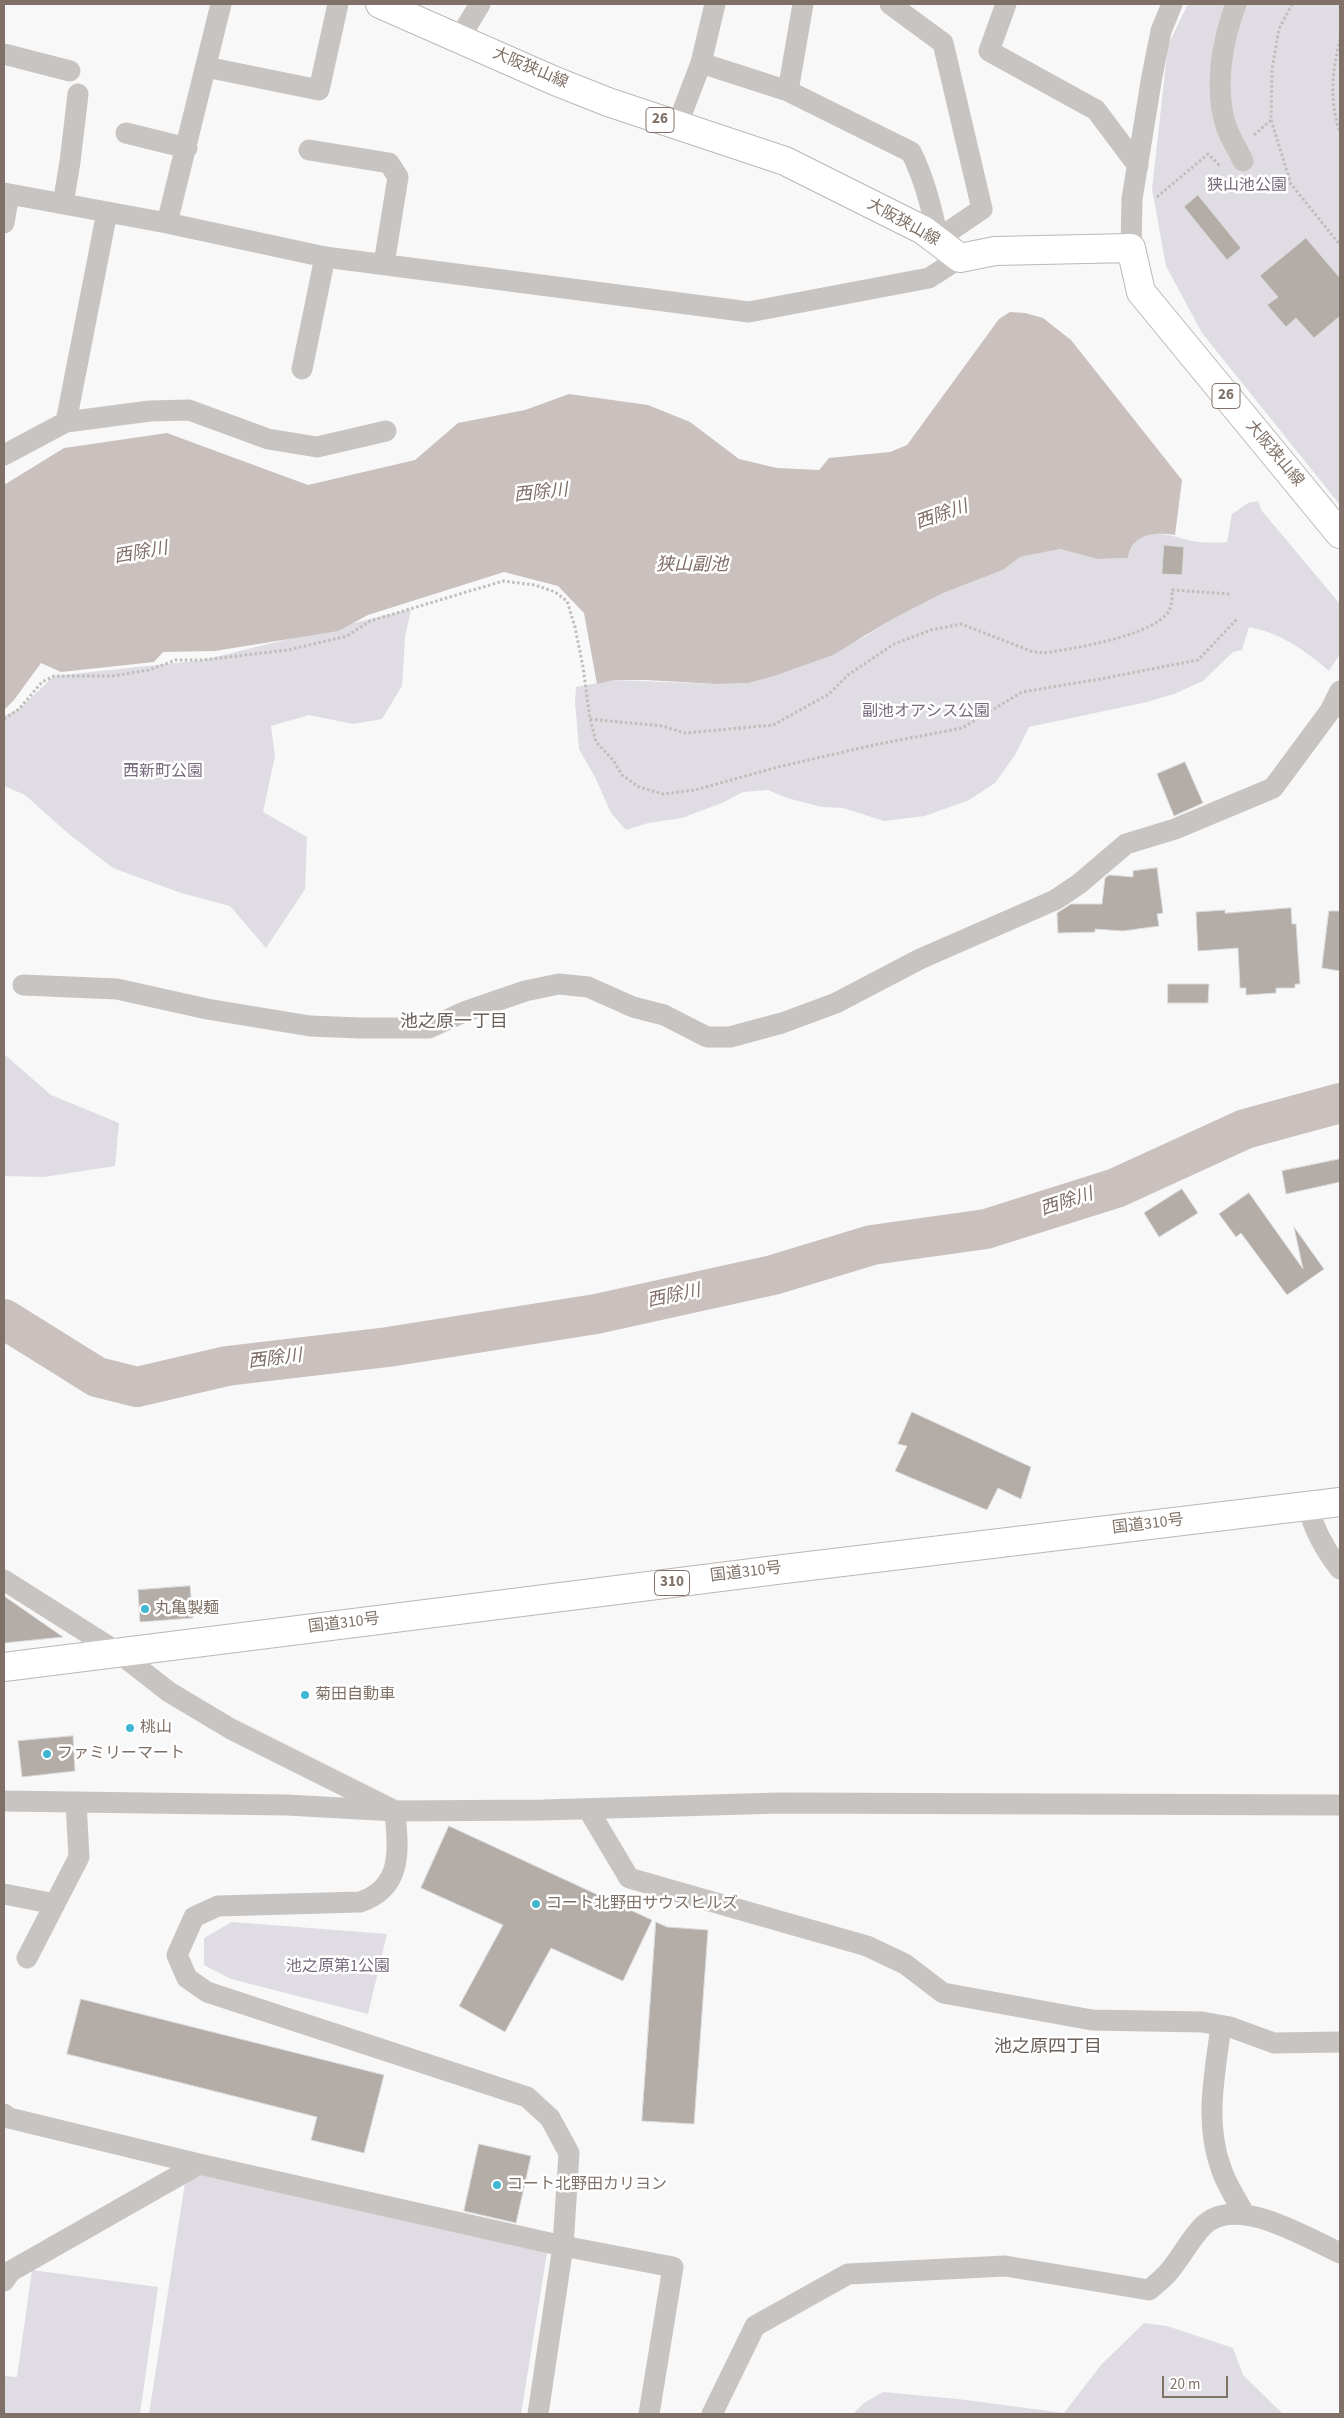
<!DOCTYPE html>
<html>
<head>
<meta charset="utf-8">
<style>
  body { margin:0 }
  #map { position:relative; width:1344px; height:2418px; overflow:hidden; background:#f8f8f9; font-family:"Source Sans 3",sans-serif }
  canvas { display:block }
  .frame { position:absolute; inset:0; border:5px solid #7f7167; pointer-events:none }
  .scale { position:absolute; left:1162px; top:2376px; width:66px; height:22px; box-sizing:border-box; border:2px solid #7f7167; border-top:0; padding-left:6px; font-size:15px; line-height:18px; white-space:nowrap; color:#7f7167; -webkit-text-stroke:4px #fff; paint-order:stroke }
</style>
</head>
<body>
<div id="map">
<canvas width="1344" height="2418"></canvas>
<div class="frame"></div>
<div class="scale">20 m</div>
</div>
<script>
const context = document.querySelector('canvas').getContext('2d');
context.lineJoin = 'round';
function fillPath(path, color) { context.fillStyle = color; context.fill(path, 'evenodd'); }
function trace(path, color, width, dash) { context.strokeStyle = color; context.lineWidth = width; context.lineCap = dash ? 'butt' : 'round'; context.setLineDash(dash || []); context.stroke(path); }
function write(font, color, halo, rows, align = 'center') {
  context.font = font + ' "Source Sans 3","Noto Sans JP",sans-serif'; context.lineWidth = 5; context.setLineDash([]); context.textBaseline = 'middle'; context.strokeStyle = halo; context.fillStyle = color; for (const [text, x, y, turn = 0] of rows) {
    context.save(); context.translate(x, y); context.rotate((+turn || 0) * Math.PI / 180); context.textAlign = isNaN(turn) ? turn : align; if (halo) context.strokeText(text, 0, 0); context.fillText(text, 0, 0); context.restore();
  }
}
fillPath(new Path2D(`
  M1188,4H1340V505L1202,333L1166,266L1152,189L1168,45Z
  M1258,501L1262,511L1340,604V654L1329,671C1306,651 1281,633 1249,627L1242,650L1233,652L1203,681L1174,694L1147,702L1029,727L1015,755L995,783L969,800L925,816L884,821L843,808L822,807L787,798L768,790L743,792L722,803L682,818L648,823L626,830L611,813L595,777L579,749L575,701L576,687L614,680L717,684L749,683L771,677L863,638L889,621L943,593L1003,570L1020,557L1060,549L1097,559L1128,558C1136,522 1168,535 1192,541C1203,543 1216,543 1227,542L1232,514L1248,503Z
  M411,609L405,638L402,686L382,719L353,724L309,715L271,726L275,756L263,812L307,837L305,889L266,948L230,906L181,893L113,868L70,835L25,795L4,786V716L19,709L54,676L203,660Z
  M4,1054L51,1095L119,1123L115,1166L44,1177L4,1176Z
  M232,1922L387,1934L368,2014L231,1979L204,1965V1938Z
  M201,2172L547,2253L521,2414H149L185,2183Z
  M32,2270L158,2287L140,2414H4V2376L17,2377Z
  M1144,2323L1167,2326L1233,2348L1243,2375L1283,2414H853L864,2403L883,2392L958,2399L1064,2413L1101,2365Z`), '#dfdce3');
fillPath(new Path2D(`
  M1010,312L1025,313L1043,318L1071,340L1182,480L1175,535C1155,532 1132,533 1128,558L1097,559L1060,549L1020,557L1003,570L943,593L889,621L833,655L771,677L749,683L717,684L645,680H614L597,684L584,613L558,586L504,572L368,615L338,631L215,651L163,652L154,662L61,672L41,663L14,700L4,710V485L64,448L167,433L308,485L415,460L458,423L525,410L569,394L648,405L690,422L739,459L777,468L819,470L829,458L890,452L907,445L999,319Z`), '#cac0bd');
trace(new Path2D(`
  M4,1319L97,1377L137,1387L227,1366L388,1347L596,1314L773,1275L872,1245L986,1229L1116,1188L1245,1129L1340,1103`), '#cac0bd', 40);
const building = new Path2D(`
  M1198,195L1241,248L1227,260L1184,207Z
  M1306,238L1340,278V316L1314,338L1296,318L1286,327L1267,305L1278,297L1260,276Z
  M1164,545L1184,547L1182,575L1162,574Z
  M1185,762L1203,803L1174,816L1157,774Z
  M1157,868L1163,913L1157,914L1159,926L1123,931L1095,929V932L1058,933L1057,913L1071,904H1102L1105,878L1109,875L1133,877V871Z
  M1291,908L1292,924H1296L1300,984H1295V988H1276V993L1246,995V988H1240L1238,948L1198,951L1196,912L1225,910V913Z
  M1329,911H1340V971L1322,968Z
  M1168,984H1209L1208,1003H1168Z
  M1340,1159V1182L1286,1194L1282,1171Z
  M1182,1189L1198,1213L1159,1237L1144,1213Z
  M1249,1193L1303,1269L1294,1227L1324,1269L1287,1295L1241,1233L1236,1237L1219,1214Z
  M912,1412L1031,1467L1021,1499L998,1488L987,1510L895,1471L907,1446L898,1444Z
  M190,1586L193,1618L140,1622L138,1590Z
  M4,1596L63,1637L4,1643Z
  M73,1736L75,1771L22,1777L18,1741Z
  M449,1826L652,1920L623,1981L551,1948L505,2032L459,2006L503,1925L421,1888Z
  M656,1922L667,1927L708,1930L694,2124L642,2121Z
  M81,1999L384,2075L364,2153L311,2140L317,2117L67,2054Z
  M479,2144L531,2156L516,2223L464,2211Z`);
fillPath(building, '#b4aca7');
trace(building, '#dadadb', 1);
const major = new Path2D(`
  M380,4L555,81L608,102L785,161L923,230L960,258L995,251L1131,248L1141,292L1340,534`);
const highway = new Path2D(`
  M4,1667L784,1569L1340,1502`);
trace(major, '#bcb8b5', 30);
trace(highway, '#bbb7b5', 30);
trace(new Path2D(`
  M1292,4L1279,29L1272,69L1271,120L1291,184L1340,245
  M1340,39C1332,74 1329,99 1340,133
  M1254,135L1271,120
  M1157,197L1208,154L1219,165L1221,163
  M4,719L19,709L42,682L54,676H112L149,670L176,660H203L288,650L347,636L370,621L503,581L535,585L555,592L567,601L575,627L583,667L590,719L596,742L613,760L622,775L639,787L663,794L695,790L778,767L874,745L962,728L1022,692L1100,679L1198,660L1238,618
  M590,719L662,726L685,733L773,725L829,694L848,675L894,644L931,630L961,624L1031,651L1043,653C1071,649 1157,636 1170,609C1172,604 1172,596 1172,590L1230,594`), '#c0bdbb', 3, [2.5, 2.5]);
trace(new Path2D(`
  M803,4L788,91L911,152C925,180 932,208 938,239L982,209L943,43L890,4
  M1006,4L989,51L1096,110L1138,166
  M1236,4C1222,41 1214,88 1226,126C1230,138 1238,150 1243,161
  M459,39L480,4
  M4,54L70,71
  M701,63L788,91
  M206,67L319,90L338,4
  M677,126L701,63L715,4
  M126,133L187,148
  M309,150L389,163L398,177L384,264
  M4,193L167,223L325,257L749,312L929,278L960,258
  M63,204L70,162L78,94
  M4,223L9,194
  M167,223L221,4
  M1131,248L1132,199L1152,76L1161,31L1172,4
  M302,369L325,257
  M66,422L107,212
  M4,455L66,422L150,411L189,410L268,439L317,447L386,431
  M23,985L117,989L207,1009L310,1026L359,1028H429L464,1012L525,991L559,984L588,987L633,1007L664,1015L707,1037H730L782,1023L836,1003L920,959L1055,900L1079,884L1126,844L1175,829L1273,788L1330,711L1340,691
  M1308,1506C1314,1531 1325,1550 1340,1569
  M4,1580L119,1653L169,1692L231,1729L395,1811L543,1810L779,1803L1340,1805
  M4,1801L287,1805L395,1811C398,1849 404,1887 360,1902L218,1906L194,1917L177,1955L187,1978L207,1992L527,2097L550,2118L569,2153L563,2246L538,2414
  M588,1809L629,1878L867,1946L905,1964L943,1993L1092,2020L1202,2022L1230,2027L1274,2043L1340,2042
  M4,1894L55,1904
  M27,1958L79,1857L76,1802
  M1221,2026C1215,2073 1204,2122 1221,2168C1226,2184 1236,2199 1244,2213
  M4,2114L9,2118L199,2164
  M4,2281L11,2271L199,2164L563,2246L673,2267L649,2414
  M712,2414L755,2326L848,2274L1005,2266L1149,2290C1155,2285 1161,2280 1166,2275C1180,2260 1189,2240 1203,2226C1235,2193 1307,2238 1340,2253`), '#c8c4c1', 21);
trace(major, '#fff', 28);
trace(highway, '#fff', 28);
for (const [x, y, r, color] of [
  [145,1609,5,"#41b6d0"],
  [305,1695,5,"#41b6d0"],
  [130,1728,5,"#41b6d0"],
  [47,1754,5,"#41b6d0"],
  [536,1904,5,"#41b6d0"],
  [497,2185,5,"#41b6d0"]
]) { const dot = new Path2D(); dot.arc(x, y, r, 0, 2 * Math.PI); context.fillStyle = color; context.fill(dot); trace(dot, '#fff', 2); }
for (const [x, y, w] of [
  [660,120,28],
  [1226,396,28],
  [672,1583,35]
]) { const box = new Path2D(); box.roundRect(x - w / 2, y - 12.5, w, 25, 4); context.fillStyle = '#fff'; context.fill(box); trace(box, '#7f7167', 1); }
write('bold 15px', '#7f7167', null, [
  ["26",660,120],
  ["26",1226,396],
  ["310",672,1583]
]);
write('16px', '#7f7167', '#fff', [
  ["大阪狭山線",530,69,23],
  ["大阪狭山線",903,223,29],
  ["大阪狭山線",1274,454,50],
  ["国道310号",1148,1525,-7],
  ["国道310号",746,1573,-7],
  ["国道310号",344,1624,-7]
]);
write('16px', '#786a7d', '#fff', [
  ["狭山池公園",1247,186],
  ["副池オアシス公園",926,712],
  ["西新町公園",163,772],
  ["池之原第1公園",338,1967]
]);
write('16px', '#7f7167', '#fff', [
  ["丸亀製麺",155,1609],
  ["菊田自動車",315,1695],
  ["桃山",140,1728],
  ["ファミリーマート",57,1754],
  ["コート北野田サウスヒルズ",546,1904],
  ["コート北野田カリヨン",507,2185]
], 'left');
write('italic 18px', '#7f6d68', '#fff', [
  ["西除川",541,494,-6],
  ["西除川",942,516,-19],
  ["西除川",141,554,-10],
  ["狭山副池",692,566],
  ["西除川",1067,1203,-18],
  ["西除川",674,1297,-12],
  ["西除川",275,1360,-7]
]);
write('18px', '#6b6059', '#fff', [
  ["池之原一丁目",454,1023],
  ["池之原四丁目",1048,2048]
]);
</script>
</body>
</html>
